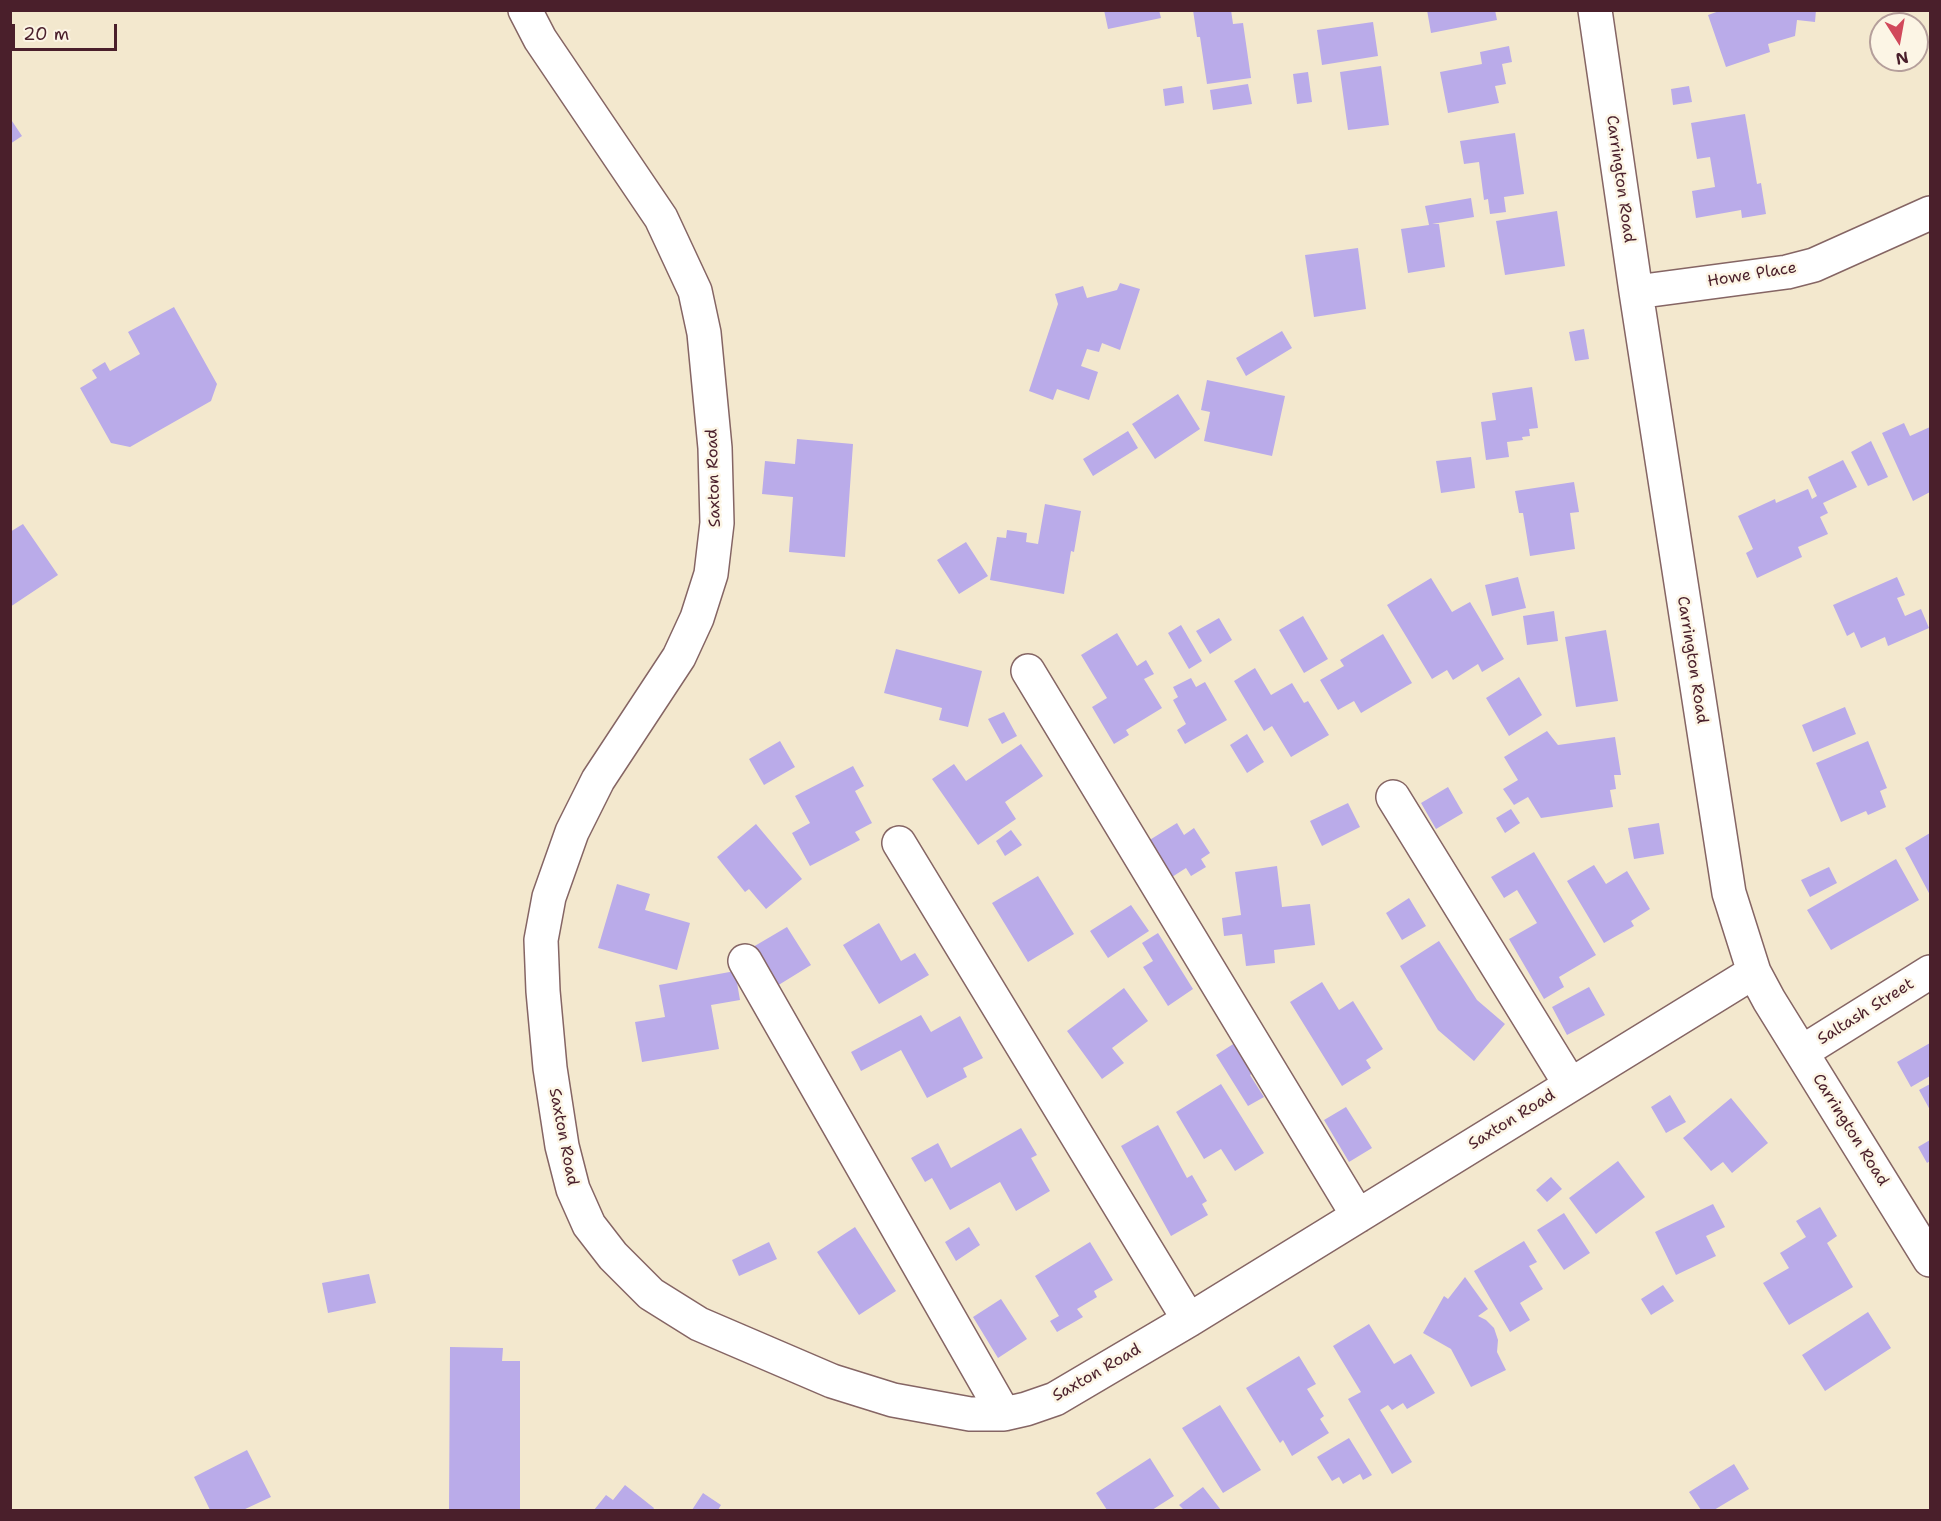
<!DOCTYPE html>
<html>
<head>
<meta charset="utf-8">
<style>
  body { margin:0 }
  #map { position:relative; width:1941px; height:1521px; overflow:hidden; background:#f3e8ce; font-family:"Shantell Sans",sans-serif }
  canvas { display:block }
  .frame { position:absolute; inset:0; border:12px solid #4a1f2b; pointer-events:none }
  .north { position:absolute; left:1869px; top:12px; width:60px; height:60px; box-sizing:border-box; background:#fcf5e5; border:2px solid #b59f9b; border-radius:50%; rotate:169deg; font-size:16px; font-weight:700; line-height:24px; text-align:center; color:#4a1f2b }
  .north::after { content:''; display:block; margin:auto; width:21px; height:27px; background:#d1495b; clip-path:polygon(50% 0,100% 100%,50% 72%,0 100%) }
  .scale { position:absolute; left:12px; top:24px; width:105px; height:27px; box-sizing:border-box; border:3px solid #4a1f2b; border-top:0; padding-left:8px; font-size:18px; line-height:21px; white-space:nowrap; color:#4a1f2b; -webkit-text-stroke:4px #fcf5e5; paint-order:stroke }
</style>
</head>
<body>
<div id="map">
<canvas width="1941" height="1521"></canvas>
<div class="frame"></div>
<div class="north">N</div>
<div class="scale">20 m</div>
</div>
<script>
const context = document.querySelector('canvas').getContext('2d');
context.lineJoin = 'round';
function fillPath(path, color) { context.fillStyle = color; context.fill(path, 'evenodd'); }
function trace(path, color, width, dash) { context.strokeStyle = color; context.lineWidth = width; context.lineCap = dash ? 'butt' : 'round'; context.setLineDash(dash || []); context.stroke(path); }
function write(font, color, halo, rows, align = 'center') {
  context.font = font + ' "Shantell Sans",sans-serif'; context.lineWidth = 5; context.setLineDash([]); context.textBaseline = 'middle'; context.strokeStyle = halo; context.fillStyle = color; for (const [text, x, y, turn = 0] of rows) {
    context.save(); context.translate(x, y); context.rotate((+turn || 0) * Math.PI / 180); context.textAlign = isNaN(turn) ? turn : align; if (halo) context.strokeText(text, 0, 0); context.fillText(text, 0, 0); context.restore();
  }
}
fillPath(new Path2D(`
  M1104,10H1159L1161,18L1108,29Z
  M1193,10H1231L1233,24L1243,23L1251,78L1207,84L1200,37H1197Z
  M1427,10H1495L1497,20L1431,33Z
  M1722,10H1816L1815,22L1797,20L1795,36L1768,44L1770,52L1726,67L1708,15Z
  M1373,22L1378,56L1322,65L1317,30Z
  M1509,46L1512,62L1502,64L1506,84L1495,86L1499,103L1448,113L1440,72L1482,64L1480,52Z
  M1381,66L1389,125L1348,130L1340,72Z
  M1308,72L1312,102L1297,104L1293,74Z
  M1248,84L1252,104L1213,110L1210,90Z
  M1182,86L1184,103L1165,106L1163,89Z
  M1689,86L1692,102L1673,105L1671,89Z
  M1745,114L1757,184L1761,183L1766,214L1742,218L1741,210L1696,218L1692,191L1715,187L1710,157L1697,159L1691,123Z
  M10,118L22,136L10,144Z
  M1515,133L1524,194L1504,197L1506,212L1490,214L1488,199L1484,200L1479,162L1464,164L1460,141Z
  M1471,198L1474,217L1432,224H1439L1445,267L1408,273L1401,229L1429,225L1425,206Z
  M1557,211L1565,266L1505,275L1496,221Z
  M1358,248L1366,309L1314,317L1305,255Z
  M1120,283L1140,289L1120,350L1102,343L1099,352L1087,349L1081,366L1098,372L1089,400L1057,389L1053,400L1029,391L1058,304L1055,294L1083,286L1087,298L1117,290Z
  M174,307L217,384L211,401L130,447L111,443L80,388L97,378L92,370L105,362L110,371L140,354L128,332Z
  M1584,329L1589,359L1575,361L1569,332Z
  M1282,331L1292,348L1246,376L1236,358Z
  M1207,380L1285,396L1272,456L1204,441L1210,412L1201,410Z
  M1532,387L1538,428L1529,429L1530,436L1522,437L1523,440L1507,442L1509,457L1486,460L1481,422L1496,420L1492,393Z
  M1178,394L1200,429L1155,459L1132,424Z
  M1904,423L1910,436L1930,427V492L1913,501L1882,433Z
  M1128,431L1138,448L1093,476L1083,459Z
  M797,439L853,444L845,557L789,552L793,497L762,494L765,461L795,464Z
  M1871,441L1888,477L1868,486L1851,452Z
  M1471,457L1475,488L1441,493L1436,461Z
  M1843,460L1857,487L1823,503L1828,513L1820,517L1828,534L1798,547L1802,557L1757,578L1746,553L1753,549L1738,516L1775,499L1776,503L1808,489L1812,499L1817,496L1808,477Z
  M1574,482L1579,512L1570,513L1575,549L1530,556L1523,513H1519L1515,491Z
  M1045,504L1081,511L1074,552L1071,551L1064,594L990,580L997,537L1006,538L1007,530L1027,533L1026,542L1038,544Z
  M23,524L58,575L10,607V532Z
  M966,542L988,576L959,594L937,560Z
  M1518,577L1526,608L1492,616L1485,585Z
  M1897,577L1905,595L1897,598L1905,616L1921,609L1929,628L1888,646L1885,637L1861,648L1854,632L1847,636L1833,605Z
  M1431,578L1452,612L1470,602L1504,659L1482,672L1478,664L1453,680L1447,670L1432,679L1387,605Z
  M1554,611L1558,641L1527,645L1523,616Z
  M1303,616L1328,659L1304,673L1279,630Z
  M1219,618L1232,640L1210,654L1196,631Z
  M1181,625L1202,661L1189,669L1168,633Z
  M1606,630L1618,701L1576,707L1565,637Z
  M1117,633L1137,666L1146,660L1154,674L1144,679L1162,708L1126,730L1129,735L1114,744L1092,707L1107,698L1081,655Z
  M1383,634L1412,683L1361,713L1354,701L1338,710L1320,680L1344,666L1340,660Z
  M896,649L982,671L968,727L939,720L942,708L884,693Z
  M1255,668L1271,695L1292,683L1304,703L1308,701L1329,735L1291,757L1272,726L1264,731L1234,681Z
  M1519,677L1542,715L1509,736L1486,698Z
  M1191,678L1196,687L1205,682L1227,720L1185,744L1177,730L1186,724L1173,700L1178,697L1173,687Z
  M1845,707L1856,734L1813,752L1802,725Z
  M1004,712L1017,736L1002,744L988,719Z
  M1547,731L1558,745L1615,737L1621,775H1614L1616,789L1610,790L1613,807L1541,818L1528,797L1514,805L1503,789L1518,780L1504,757Z
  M1247,734L1264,762L1247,773L1230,745Z
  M780,741L795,767L764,785L749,759Z
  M1868,741L1887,788L1880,791L1886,807L1868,815L1866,811L1841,822L1816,763Z
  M1021,744L1043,776L1005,802L1016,819L978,845L932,779L954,764L966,781Z
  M853,766L864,786L855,791L872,823L855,832L860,840L810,866L792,833L810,823L795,796Z
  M1448,787L1463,813L1436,829L1421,803Z
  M1348,803L1360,827L1322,846L1310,821Z
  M1511,809L1520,823L1505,833L1496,818Z
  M1177,823L1184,835L1194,828L1210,853L1201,859L1206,867L1191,876L1186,868L1172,877L1148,841Z
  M1659,823L1664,854L1634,859L1628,828Z
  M756,824L802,879L766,909L749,889L745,892L717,857Z
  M1011,830L1022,845L1005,856L996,841Z
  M1930,833V895L1905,848Z
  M1534,852L1596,955L1559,977L1564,987L1544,999L1509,939L1537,923L1517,890L1504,898L1491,877Z
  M1896,859L1919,900L1831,950L1807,910Z
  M1594,865L1606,884L1627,871L1650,909L1631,921L1634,926L1604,943L1567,881Z
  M1277,866L1282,907L1310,904L1315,945L1274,950L1275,963L1246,966L1242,934L1224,936L1222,918L1241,915L1235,872Z
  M1829,867L1837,883L1810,897L1801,880Z
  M1038,876L1074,934L1028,962L992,903Z
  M617,884L650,894L645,910L690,923L677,970L598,948Z
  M1409,898L1426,926L1402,940L1386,913Z
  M1131,905L1149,931L1108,958L1090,931Z
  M879,923L901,961L915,953L929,975L879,1004L843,945Z
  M787,927L811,965L777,986L753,947Z
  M1158,933L1193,989L1168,1006L1143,967L1153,961L1142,943Z
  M1439,941L1477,1000L1505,1024L1474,1061L1438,1030L1400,966Z
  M735,971L740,1000L711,1005L719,1049L642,1062L635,1022L665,1017L659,985Z
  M1322,982L1339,1010L1353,1001L1383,1049L1366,1060L1371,1068L1342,1086L1290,1002Z
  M1589,987L1605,1015L1567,1035L1552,1007Z
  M1124,988L1148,1021L1112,1048L1124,1063L1102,1079L1067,1031Z
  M921,1015L931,1032L960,1016L983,1058L963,1068L967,1077L927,1098L901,1050L861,1071L851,1052Z
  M1238,1041L1257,1070L1250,1075L1264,1097L1248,1106L1216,1055Z
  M1930,1043V1076L1911,1087L1897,1062Z
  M1221,1084L1264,1153L1235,1171L1221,1149L1204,1159L1176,1112Z
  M1930,1084V1110L1919,1090Z
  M1670,1095L1686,1122L1666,1133L1651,1107Z
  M1731,1098L1768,1143L1732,1173L1723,1162L1711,1171L1683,1138Z
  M1346,1107L1372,1148L1349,1162L1324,1120Z
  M1158,1125L1187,1178L1192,1175L1207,1201L1202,1204L1208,1215L1171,1236L1121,1146Z
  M1021,1128L1037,1155L1031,1158L1050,1191L1016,1211L1000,1182L950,1210L932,1178L925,1182L911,1158L938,1143L951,1168Z
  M1930,1140V1161L1927,1163L1918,1147Z
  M1618,1161L1645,1197L1596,1234L1569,1198Z
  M1551,1177L1562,1189L1547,1202L1536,1190Z
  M1713,1204L1725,1227L1706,1236L1716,1256L1676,1275L1655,1232Z
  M1820,1207L1837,1236L1827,1243L1853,1287L1789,1325L1763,1283L1789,1268L1780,1253L1806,1237L1796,1221Z
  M1564,1213L1590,1253L1564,1270L1537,1230Z
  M855,1227L896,1291L859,1315L817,1252Z
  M969,1227L980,1245L956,1261L945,1242Z
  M1524,1241L1537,1262L1529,1266L1543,1289L1520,1303L1530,1320L1510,1332L1474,1271Z
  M769,1242L777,1259L739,1276L732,1260Z
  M1090,1242L1113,1280L1094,1291L1097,1297L1077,1309L1083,1317L1057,1332L1050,1321L1059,1316L1035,1276Z
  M369,1274L376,1303L328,1313L322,1283Z
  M1465,1277L1488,1309L1478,1316L1486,1320L1494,1328L1498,1340L1497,1352L1506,1370L1471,1387L1451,1349L1423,1333L1444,1296L1448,1299Z
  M1663,1285L1674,1301L1651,1315L1641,1299Z
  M1001,1299L1027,1339L998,1358L973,1317Z
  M1868,1312L1891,1348L1825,1391L1802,1355Z
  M1369,1324L1394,1364L1411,1354L1435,1393L1407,1409L1403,1403L1392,1410L1388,1405L1380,1410L1412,1462L1392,1474L1348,1399L1361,1392L1333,1346Z
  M450,1347L503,1348L502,1361H520V1510H449Z
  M1299,1356L1316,1384L1307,1389L1324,1416L1320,1419L1329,1433L1292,1456L1283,1440L1280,1443L1246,1388Z
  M1220,1405L1261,1470L1223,1493L1182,1428Z
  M1349,1438L1372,1475L1363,1480L1360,1474L1343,1484L1339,1477L1332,1481L1317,1457Z
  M247,1450L271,1497L243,1510H210L194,1477Z
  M1150,1458L1174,1496L1152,1510H1107L1096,1493Z
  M1734,1464L1749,1489L1714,1510H1701L1689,1492Z
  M625,1485L654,1508L653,1510H594L606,1495L613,1500Z
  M1203,1487L1221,1510H1184L1179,1505Z
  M703,1493L721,1505L718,1510H692Z`), '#baabe9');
const minor = new Path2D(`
  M525,10L540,39L661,218L695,291L704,333L715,448L717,523L711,574L697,618L679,657L598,780L572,832L549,897L541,940L543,991L550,1068L562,1146L573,1189L589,1225L613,1256L651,1294L699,1324L832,1381L893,1400L970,1414H1004L1026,1409L1055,1399L1189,1320L1754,972
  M1595,10L1636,292L1729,893L1754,972L1769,1000L1930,1260
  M1636,292L1787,272L1814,265L1930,213
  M1028,671L1358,1216
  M1393,797L1570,1084
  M899,843L1189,1320
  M745,961L1004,1414
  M1802,1052L1930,972`);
trace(minor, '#856564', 36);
trace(minor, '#fff', 33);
write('16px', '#4a1f2b', '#fcf5e5', [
  ["Carrington Road",1620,179,82],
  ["Howe Place",1752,275,-9],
  ["Saxton Road",714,478,-92],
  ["Carrington Road",1692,660,81],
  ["Saltash Street",1866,1012,-32],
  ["Saxton Road",1512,1120,-32],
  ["Carrington Road",1850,1130,58],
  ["Saxton Road",563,1137,79],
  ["Saxton Road",1097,1373,-30]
]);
</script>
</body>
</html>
